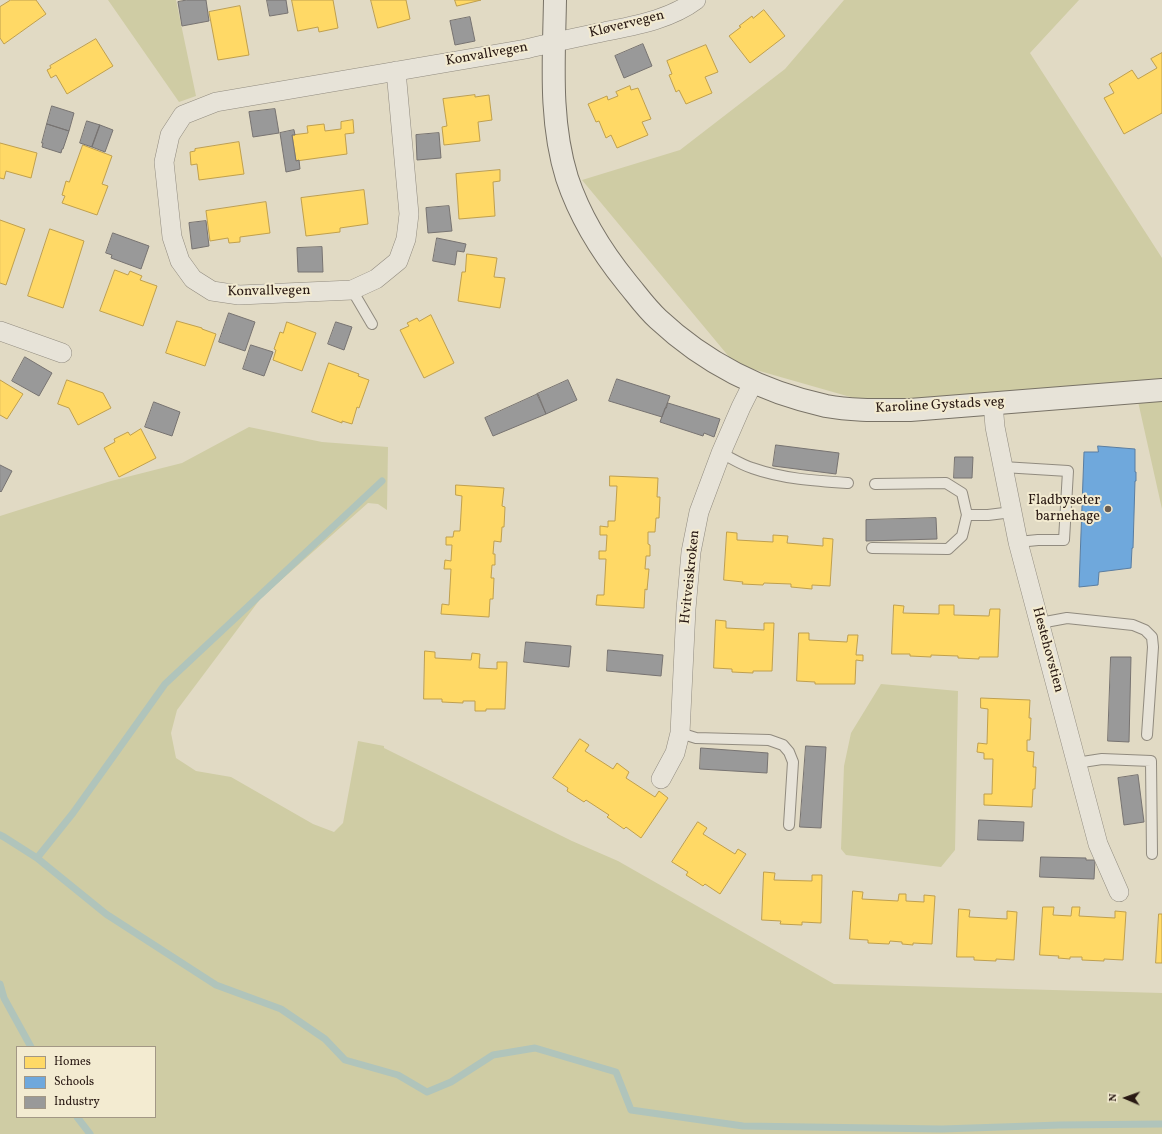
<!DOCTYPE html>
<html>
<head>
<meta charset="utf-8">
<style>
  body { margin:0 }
  #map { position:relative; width:1162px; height:1134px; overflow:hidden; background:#e1dac4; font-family:Vollkorn,serif }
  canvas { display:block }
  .legend { position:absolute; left:16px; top:1046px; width:140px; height:72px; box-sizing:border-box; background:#f3ebd1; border:1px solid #a29785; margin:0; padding:5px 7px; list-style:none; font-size:12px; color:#291913 }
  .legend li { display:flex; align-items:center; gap:8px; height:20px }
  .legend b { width:20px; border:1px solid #a29785 }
  .north { position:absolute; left:1106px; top:1078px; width:40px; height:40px; -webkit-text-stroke:3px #f3ebd1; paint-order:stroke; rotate:272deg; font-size:11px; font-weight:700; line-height:16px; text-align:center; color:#291913 }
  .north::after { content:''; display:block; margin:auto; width:14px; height:18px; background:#291913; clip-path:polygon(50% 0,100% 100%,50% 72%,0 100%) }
</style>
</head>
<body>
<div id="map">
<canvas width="1162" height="1134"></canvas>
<ul class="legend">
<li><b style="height:11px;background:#ffd966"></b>Homes</li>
<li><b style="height:11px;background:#6fa8dc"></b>Schools</li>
<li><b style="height:11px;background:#999"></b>Industry</li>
</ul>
<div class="north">N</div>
</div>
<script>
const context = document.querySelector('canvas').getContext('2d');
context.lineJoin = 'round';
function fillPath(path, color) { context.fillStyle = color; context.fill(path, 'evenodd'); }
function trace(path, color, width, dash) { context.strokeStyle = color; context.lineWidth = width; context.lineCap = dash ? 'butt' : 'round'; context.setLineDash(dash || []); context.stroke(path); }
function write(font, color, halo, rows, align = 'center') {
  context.font = font + ' Vollkorn,serif'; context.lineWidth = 4; context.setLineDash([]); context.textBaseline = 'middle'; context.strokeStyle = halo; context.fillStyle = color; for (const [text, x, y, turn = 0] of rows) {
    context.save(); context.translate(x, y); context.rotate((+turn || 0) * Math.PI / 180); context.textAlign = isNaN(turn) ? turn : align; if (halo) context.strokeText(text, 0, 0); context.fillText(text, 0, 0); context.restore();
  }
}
fillPath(new Path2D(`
  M108,0H176L196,96L179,102Z
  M844,0H1079L1030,53L1162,258V509L1137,397L903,412L735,364L582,180L680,150L785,69Z
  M249,427L322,442L388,447L387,510L378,504L368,503L261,598L177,710L171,733L176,758L196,771L231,777L313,824L334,832L343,823L358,741L384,746V748L572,841L618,861L834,984L1162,993V1134H0V516L111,481L182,463ZM17,1047H155V1117H17Z
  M881,684L958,691L955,850L941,867L846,855L841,849L844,766L851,733Z`), '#cfcca4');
const homes = new Path2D(`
  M11,0H36L46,14L4,44L0,38V7Z
  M292,0H333L338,28L319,32L318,27L298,31Z
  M371,0H406L410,19L378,28Z
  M455,0H481L457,6Z
  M240,6L249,55L218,60L209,12Z
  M764,10L785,36L750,63L729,36L741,27L739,26L752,16L753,18Z
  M96,39L113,66L67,94L56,75L51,78L47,70L51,68L50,66Z
  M706,45L718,72L705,77L712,93L686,104L679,90L676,92L669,75L672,74L667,61Z
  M1162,53V113L1124,134L1104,98L1114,93L1109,84L1132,70L1138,79L1157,68L1151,59Z
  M630,86L631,90L638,88L651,119L642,122L648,135L617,148L611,135L606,138L599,121L596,122L588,104L607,96L608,100L618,96L616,92Z
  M475,95V97L489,95L492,120L478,122L480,141L444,145L442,127L447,126L443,99Z
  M353,120L354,133L345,134L347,154L296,161L292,135L308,133L307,126L324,124L325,131L341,129V122Z
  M239,142L244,174L199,180L197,164L191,165L190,152L195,151V149Z
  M0,143L37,153L31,178L6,171L4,179L0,178Z
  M83,145L112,156L102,184L108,186L97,215L62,203L65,196L62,195L66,181L69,182Z
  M500,170V181L493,182L495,216L459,219L456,174Z
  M364,190L368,224L340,228V232L306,236L301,198Z
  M266,202L270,233L240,237V242L229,243L228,238L210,241L206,211Z
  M0,220L25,229L6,285L0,283Z
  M50,229L84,241L63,308L28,296Z
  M467,254L497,258L494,277L505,278L500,308L458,301L462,272H465Z
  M115,270L128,275L130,271L142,276L140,280L157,286L143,326L100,311Z
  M431,315L454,363L424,378L400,330L409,326L407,323L417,318L419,321Z
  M177,321L202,328V329L216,334L205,366L166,353Z
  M287,322L316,333L302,371L273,360L276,350L274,349L280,332L283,333Z
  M329,363L359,374L358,376L369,380L359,408L357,407L352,424L342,421V423L312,412Z
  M0,380L23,394L7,419L0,415Z
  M67,380L103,393L111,408L78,425L69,408L58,404Z
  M141,429L156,458L119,477L104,448L115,442L114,439L128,432L130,435Z
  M610,476L658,478L657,497H660L659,518H656L655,532H648V544L650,545V556H646L645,569H649L647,590L645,589L644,608L596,605L597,595H604L606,559H599V551H606L607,535H600V526L608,527V521H615L617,486H610Z
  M456,485L504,488L502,506L505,507L504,527H502L501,542L494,541L493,554H495V565H492L491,578H494L493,599H490L489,617L441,614L442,604L449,605L451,569H444L445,560L451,561L452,545H446V537H453L454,531H460L462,496L456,495Z
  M727,532L737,533V540L773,542V535L788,536L787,543L823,546V538L833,539L830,586L812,585V589L791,587V584L764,583L763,585L742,584L743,582L724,580Z
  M894,605L904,606L903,613L939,614V605H954V615L989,616L990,609H1000L998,657H979V659L958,658V656L931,655V657L910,656V654H892Z
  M716,620L726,621V628L764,630V623H774L772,671H753V673L732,672V669L714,668Z
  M799,633H809V640L847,642L848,635H858L856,655H863V661L856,660L855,684H815V682L797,681Z
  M425,651L435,652V658L471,660L472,653L480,654L479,668L497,669V662H507L505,709H486V711H475V701H463V703L442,702V699H424Z
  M981,698L1030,700L1029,718H1031L1030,740H1027V751L1034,752L1033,767H1036L1035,789H1033L1032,807L984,805V794H992L993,759H984V753L977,752L978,743L987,744L988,709L981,708Z
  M580,739L589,745L585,751L613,769L617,763L629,772L626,778L655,797L659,791L668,798L641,838L626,827L624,829L607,817L609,815L586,800L584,802L567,791L568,788L553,778Z
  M698,822L707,828L703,834L735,854L738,849L746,854L720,894L705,884L703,886L686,875L688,872L672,862Z
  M764,872L775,873L774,880L812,881V875H822L821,923L802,922V925L780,924L781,921L762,920Z
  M853,891L863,892L862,899L898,901L899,894H906V901L924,902V895L935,896L932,944L913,943V945L902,944V942L890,941L889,944L868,943V940L850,939Z
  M1043,907H1054L1053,915L1071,916L1072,907H1080L1079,916L1115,918V911L1126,912L1123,960L1104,959V961L1082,960V957H1070V959L1058,958L1059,956L1040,955Z
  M959,909L970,910L969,917L1007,919V911L1017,912L1014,960L996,959V961L974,960V957H957Z
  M1159,914H1162V963H1156Z`);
fillPath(homes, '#ffd966');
trace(homes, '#bf9f4d', 1);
const schools = new Path2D(`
  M1098,446L1135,449V472H1136V481H1135L1133,548H1132L1131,568L1099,572L1098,585L1079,587L1084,452H1098Z`);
fillPath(schools, '#6fa8dc');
trace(schools, '#5a7da0', 1);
const industry = new Path2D(`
  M187,0H206L209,21L182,26L178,2Z
  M267,0H286L288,13L270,16Z
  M470,17L475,41L455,45L450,21Z
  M643,44L652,66L624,78L615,56Z
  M52,106L74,113L69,131L47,124Z
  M275,109L279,133L253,137L249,112Z
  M87,121L100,125L92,147L80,143Z
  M47,124L69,131L63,149H62L61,153L42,147L43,143H42Z
  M100,125L113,130L105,152L92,147Z
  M294,130L295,135H292L296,161L299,160L300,169L286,172L280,133Z
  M439,133L441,158L417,160L416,135Z
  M449,206L452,231L428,233L426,208Z
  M206,221L209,246L192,249L189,223Z
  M113,233L149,246L141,269L111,258L112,255L106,253Z
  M437,238L466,244L464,252L457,251L455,265L433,261Z
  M322,247L323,272H298L297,248Z
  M229,313L255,322L245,351L219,342Z
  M336,322L352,327L344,350L328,344Z
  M251,345L273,352L264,376L243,369Z
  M25,357L52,373L39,396L12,381Z
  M617,379L670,396L662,417L609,401Z
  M568,380L577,400L546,414L537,394Z
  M538,394L546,414L493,436L485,418Z
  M154,402L180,412L172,436L145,427Z
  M668,403L720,419L714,437L704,433L703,436L660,422L665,408H666Z
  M776,445L839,453L836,474L773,466Z
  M955,457H973L972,478H954Z
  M0,465L12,471L1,492L0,491Z
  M936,518L937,539L866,541V520Z
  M526,642L571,646L569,667L524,662Z
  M608,650L663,655L661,676L607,671Z
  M1111,657H1131L1129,742L1108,741Z
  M806,746L826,747L821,828L800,827Z
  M701,748L768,753L767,773L700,769Z
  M1138,775L1144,822L1124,825L1118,778Z
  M979,820L1024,822L1023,841L978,840Z
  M1041,857L1086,858V860H1095L1094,879L1040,877Z`);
fillPath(industry, '#999');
trace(industry, '#777371', 1);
trace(new Path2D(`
  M0,835L4,837L37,858L106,914L216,985L281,1009L325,1039L345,1060L398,1075L427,1092L451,1082L493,1055L535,1048L616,1072L631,1110L743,1126L942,1129L1060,1125L1162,1124
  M37,858L73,813L165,684L382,481
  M0,984L4,998L31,1047
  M77,1117L90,1134`), '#b0c4bb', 7);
const lane = new Path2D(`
  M352,290L372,324
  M721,453C731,458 742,465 752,468C783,479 816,481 848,483
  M1003,467L1068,471L1064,540H1038L1018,542
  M967,515H988L1012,512
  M872,548L948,549L962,536L967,515L962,493L946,483L875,484
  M1040,623L1067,618L1133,625L1145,630L1152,637L1153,647L1147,735
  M680,733L696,738L769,740L783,745L789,752L793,762L789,825
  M1076,763L1102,759L1151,761L1152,854`);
const street = new Path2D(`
  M396,71L409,214L406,239L398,261L376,279L352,290L239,295L212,291L193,279L180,261L172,237L164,162L170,135L183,115L216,102L526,49C550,43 574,38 598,33C631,26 668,21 696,0
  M0,331L62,353
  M993,403L995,427L1018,542L1098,844L1119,892
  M661,779L675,753L680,733L686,609L691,552L699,512L721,453L741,407L753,383`);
const secondary = new Path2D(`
  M555,0C554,59 549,120 567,178C580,217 601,251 627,283C637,295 646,308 658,319C705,363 763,392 826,406C853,411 882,410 910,410L1162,390`);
trace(lane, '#918b7f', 12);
trace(street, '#918b7f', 20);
trace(secondary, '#787266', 24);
trace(lane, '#e7e3d8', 10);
trace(street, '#e7e3d8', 19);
trace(secondary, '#e7e3d8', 22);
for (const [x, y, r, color] of [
  [1108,509,4,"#695d51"]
]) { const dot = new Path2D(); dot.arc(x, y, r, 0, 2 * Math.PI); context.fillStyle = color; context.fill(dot); trace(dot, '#f3ebd1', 1.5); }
write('14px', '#291913', '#f3ebd1', [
  ["Kløvervegen",627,25,-14],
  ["Konvallvegen",487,55,-10],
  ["Konvallvegen",269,292,-1],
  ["Karoline Gystads veg",940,406,-3],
  ["Hvitveiskroken",691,577,-84],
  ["Hestehovstien",1047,650,75]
]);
write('14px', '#291913', '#f3ebd1', [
  ["Fladbyseter",1100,501],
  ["barnehage",1100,517]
], 'right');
</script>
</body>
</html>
